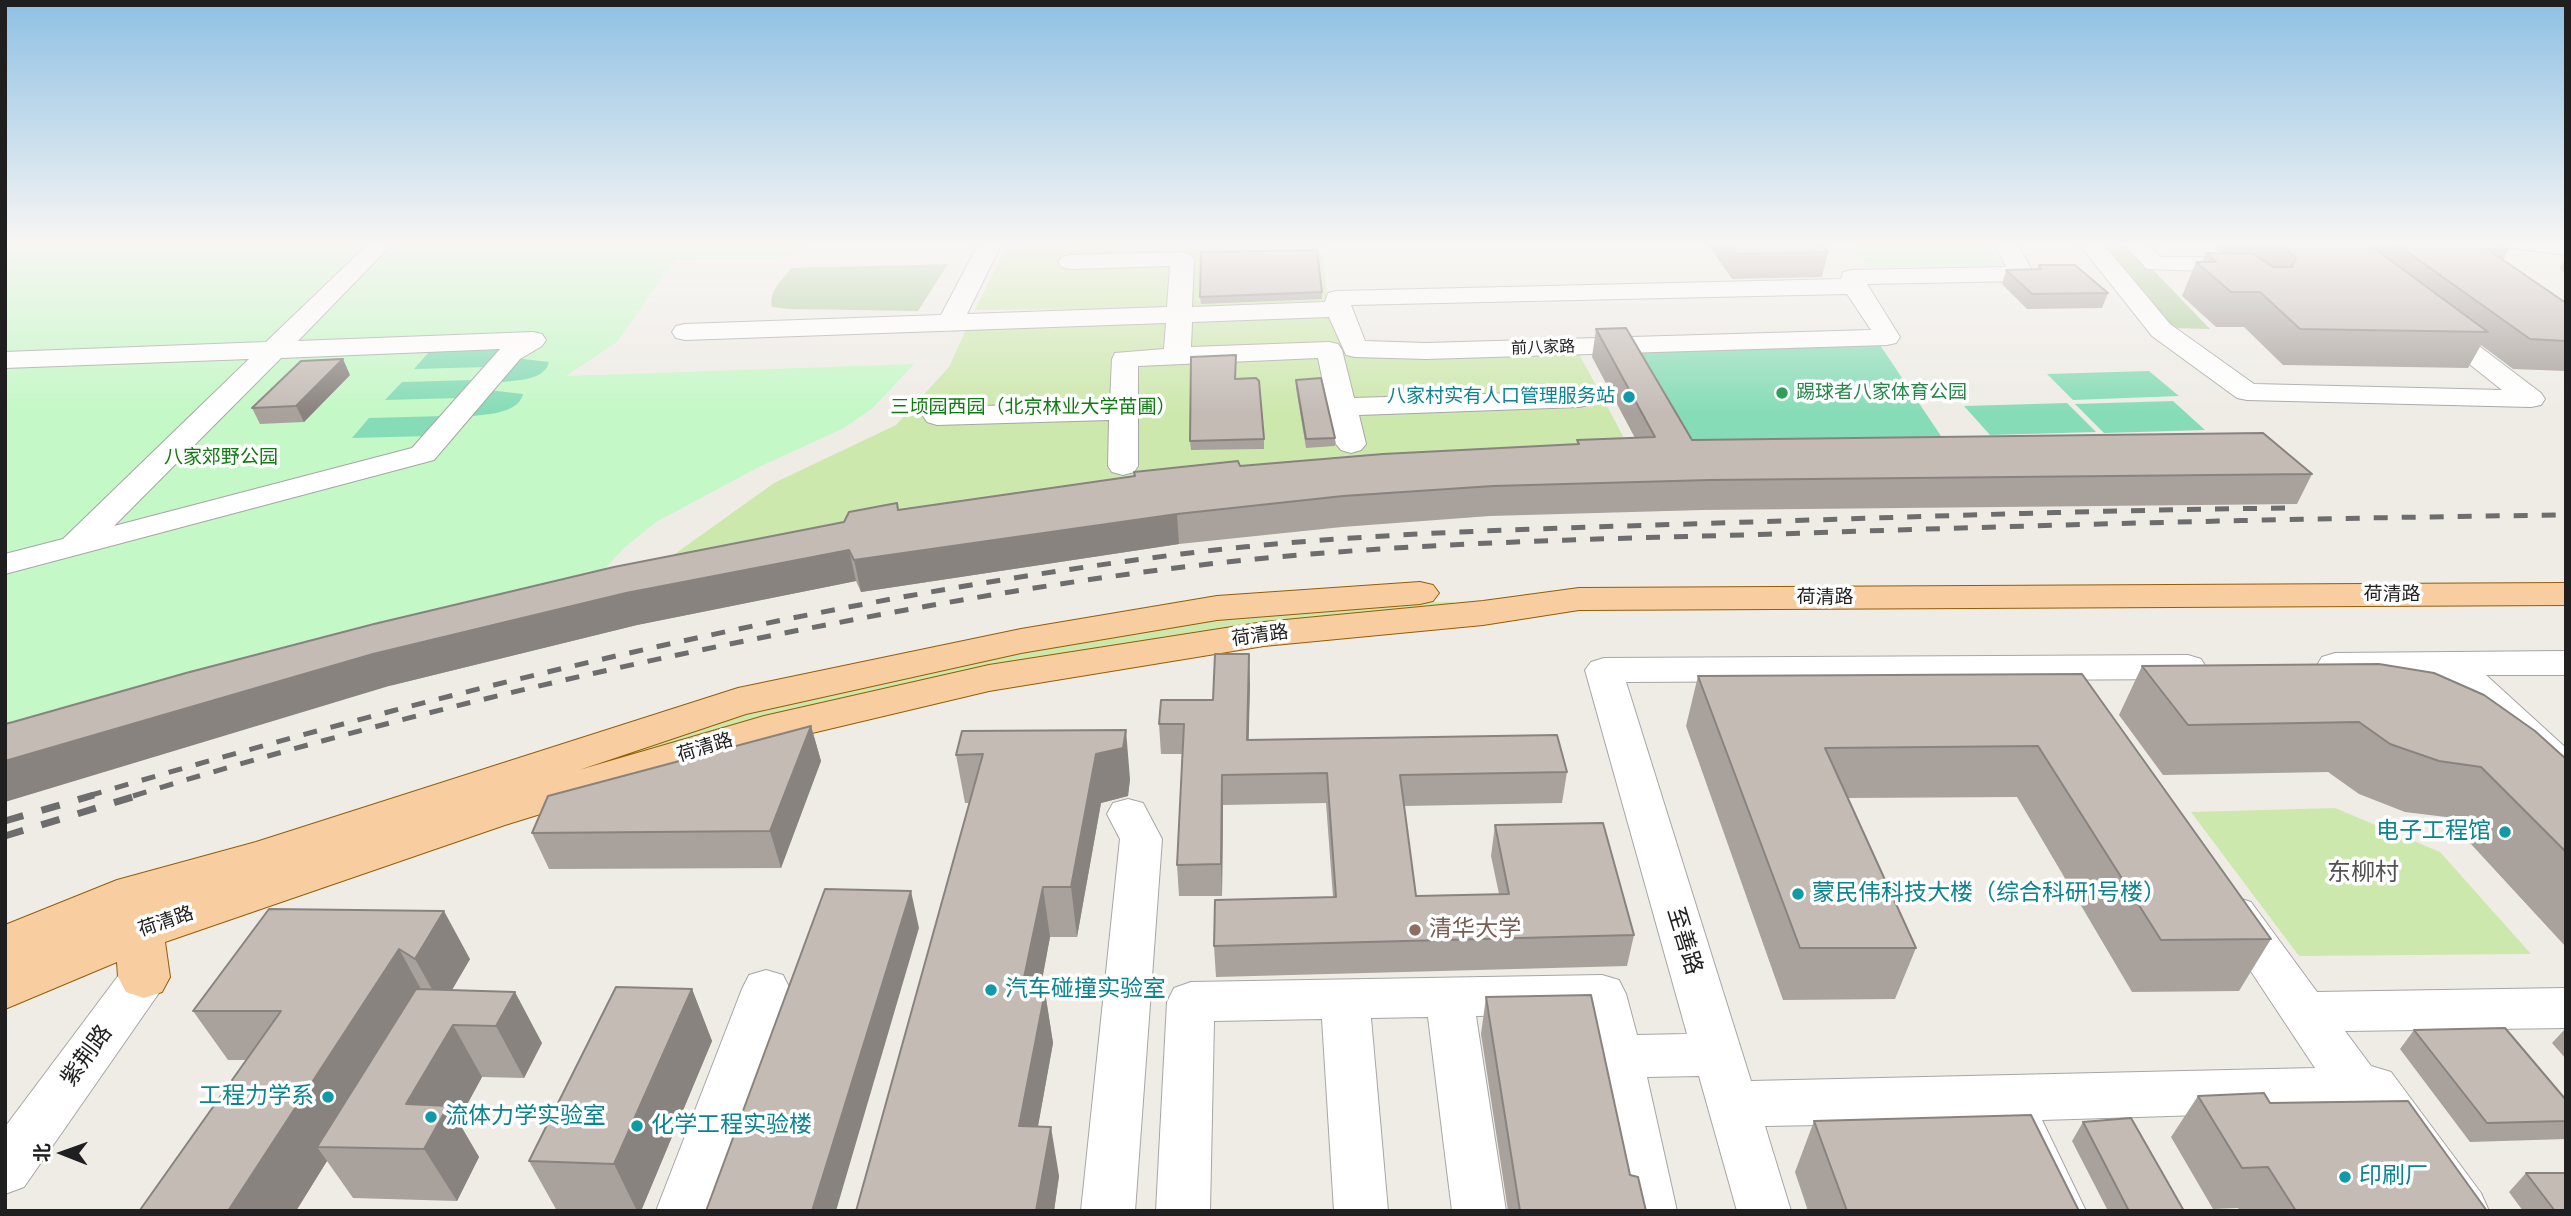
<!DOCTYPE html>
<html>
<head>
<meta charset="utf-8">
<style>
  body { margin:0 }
  #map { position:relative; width:2571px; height:1216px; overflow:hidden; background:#efece6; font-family:Manrope,"Noto Sans SC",sans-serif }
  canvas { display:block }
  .frame { position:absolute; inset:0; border:7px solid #1f1f1f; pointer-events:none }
  .north { position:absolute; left:28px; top:1118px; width:70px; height:70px; -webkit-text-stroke:5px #fff; paint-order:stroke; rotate:271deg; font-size:19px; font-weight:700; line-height:28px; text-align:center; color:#1f1f1f }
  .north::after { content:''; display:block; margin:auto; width:24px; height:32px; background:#1f1f1f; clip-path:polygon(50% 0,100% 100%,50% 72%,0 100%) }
</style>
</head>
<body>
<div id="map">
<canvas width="2571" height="1216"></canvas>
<div class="frame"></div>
<div class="north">北</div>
</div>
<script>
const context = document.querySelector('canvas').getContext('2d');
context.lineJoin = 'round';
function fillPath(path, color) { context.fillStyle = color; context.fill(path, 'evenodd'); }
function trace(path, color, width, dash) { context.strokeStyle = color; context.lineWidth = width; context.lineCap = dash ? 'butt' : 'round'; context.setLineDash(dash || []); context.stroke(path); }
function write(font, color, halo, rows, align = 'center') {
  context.font = font + ' Manrope,"Noto Sans SC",sans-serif'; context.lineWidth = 7; context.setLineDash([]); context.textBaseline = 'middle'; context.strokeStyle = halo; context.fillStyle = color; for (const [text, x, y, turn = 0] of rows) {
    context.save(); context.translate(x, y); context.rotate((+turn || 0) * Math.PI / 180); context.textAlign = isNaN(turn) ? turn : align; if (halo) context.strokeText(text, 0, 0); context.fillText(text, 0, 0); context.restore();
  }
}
fillPath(new Path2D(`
  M1008,243H1320L1329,307L975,310Z
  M1336,313L1350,355L1577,350L1630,449L1395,454L1215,468L658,566L774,483L896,425L949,367L968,325Z
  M1453,602L1462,607L1095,657L315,854L723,717L1020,649L1243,614L1361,603Z
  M2335,808L2440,852L2531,954L2299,956L2191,812Z`), '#cde8ad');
fillPath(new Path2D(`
  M2128,244L2210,329L2169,328L2100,246Z
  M948,264L918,311L789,309L772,307C768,292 783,279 791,268Z`), '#adcd9c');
fillPath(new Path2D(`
  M5,243H814L780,259L675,260L617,342L566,376L914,364L874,407L844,428L759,467L656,522L625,547L599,575L5,739Z
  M1856,243H1990L2002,266L1867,267L1855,250Z`), '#c4f8c6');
fillPath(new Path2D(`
  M1878,342L1943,439L1681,448L1627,348Z
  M499,350L485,367L414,369L429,352Z
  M515,358L549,362C545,382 511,380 495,383Z
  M2149,371L2179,396L2073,400L2047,374Z
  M474,380L459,398L385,400L402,382Z
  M488,390L523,394C518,415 483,414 466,417Z
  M2173,401L2205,430L2104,433L2075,404Z
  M2067,403L2096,432L1990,435L1964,406Z
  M445,416L429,436L352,438L369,418Z`), '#86dcb6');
const minor = new Path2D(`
  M369,243H393L298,341L533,332L542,334L546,340L542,346L520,359L434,460L5,574V554L63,539L249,359L5,368V352L266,342ZM500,349L412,448L114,526L281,358Z
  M979,243H1002L967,314L1167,307L1170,266L1070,269L1062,267L1058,262L1062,257L1070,255L1182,252L1190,254L1194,259L1192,307L1325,302L1328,293L1337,291L1841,279L1843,272L1852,270L2006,267L1994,243H2017L2034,274L2031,279L2022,281L1867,284L1900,337L1896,343L1887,345L1426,359L1355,357L1346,355L1329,317L1192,322L1191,347L1329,342L1338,344L1342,350L1354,398L1579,391L1589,393L1593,399L1589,405L1579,407L1359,415L1366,444L1361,450L1351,453L1341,450L1336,444L1318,358L1138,366V466L1134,472L1123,475L1112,472L1108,466L1109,420L937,425L927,422L923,416L927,410L937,407L1110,403L1112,359L1115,353L1164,349L1166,323L685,340L676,338L672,332L676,326L685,324L941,315ZM1847,294L1871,330L1426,343L1365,341L1351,305Z
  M2107,243L2105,246L2170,324L2254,384L2502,390L2428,331L2424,326L2428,321L2437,318L2446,321L2541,393L2545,399L2541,405L2531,407L2247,400L2237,398L2152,336L2079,244Z
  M2122,243H2147L2161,257H2210L2249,272L2252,277L2249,282L2240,284L2224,282L2205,271L2147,269Z
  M2508,243H2566V255L2511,248Z
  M2566,651V675H2486L2566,748V785L2552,781L2442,676L2335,677L2322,673L2317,665L2322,657L2335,653Z
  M2188,655L2201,659L2206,667L2201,675L2188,679L1626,682L1751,1081L2315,1068L2213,914L2219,902L2235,897L2251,902L2317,992L2566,988V1028L2345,1031L2371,1066L2391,1072L2481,1193L2489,1211H2430L2360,1110L2042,1120L2086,1211H2031L1990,1122L1765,1126L1791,1211H1737L1699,1076L1647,1077L1677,1211H1623L1583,1014L1476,1016L1506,1211H1452L1428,1017L1371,1018L1388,1211H1334L1322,1019L1214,1021L1210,1211H1156L1167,1002L1174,988L1191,982L1602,975L1619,980L1626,994L1637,1035L1687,1034L1585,670L1591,662L1604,658Z
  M1128,799L1143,803L1162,839L1135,1211H1081L1120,839L1107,814L1113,803Z
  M144,958L161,964L168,977L161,990L24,1187L5,1194V1127L127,964Z
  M766,970L783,975L790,989L710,1211H656L742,989L749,975Z`);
const major = new Path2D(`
  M1420,582L1433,585L1439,593L1433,601L1420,604L1217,620L1021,653L746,714L579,770L764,716L989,665L1264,622L1483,601L1579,588L2566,583V605L1579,610L1483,625L1264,646L989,691L770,743L505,825L165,942L170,977L162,992L144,998L126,992L118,977L117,962L5,1009V925L117,880L256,842L738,688L1021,629L1217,596Z`);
trace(minor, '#a6a6a6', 2);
trace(major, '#945d05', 2);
fillPath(minor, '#fff');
fillPath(major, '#f8cea1');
trace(new Path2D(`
  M88,796C446,690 810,601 1181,554C1359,532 1539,529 1718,523C1909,517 2099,510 2290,508
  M133,796C353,728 578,673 805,629C954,600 1105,574 1256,559C1429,542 1602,539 1775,534C2039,525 2302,518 2566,515`), '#6d6d6d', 5, [14, 14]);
trace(new Path2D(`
  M5,821L94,795
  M5,836L139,795`), '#6d6d6d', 7, [19, 19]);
fillPath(new Path2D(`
  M1707,243H1820L1828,252L1822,277L1732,279Z
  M2218,243H2498L2508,250L2503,260L2566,303V371L2513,369L2481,345L2468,368L2283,365L2244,327H2216L2182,296L2196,262H2202L2206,253H2221L2215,249Z
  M2566,258V275L2560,268Z
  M2039,265L2108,293L2102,308L2027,309L2002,284L2006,270L2037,269Z
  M1322,292V299L1201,304L1200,297Z
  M1596,329L1692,440L2312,474L2297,504L1703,510L1490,516L1342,527L1179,544L861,592L856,581L637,625L389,686L844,522L898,510L1240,466L1577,444V440L1635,438L1592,357Z
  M350,375L304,422L260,424L252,408Z
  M1236,379L1264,439V449L1191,450L1190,441Z
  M1296,380L1335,438V446L1306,448L1296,388Z
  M2142,666L2566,759V947L2446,817L2405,812L2359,794L2328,772L2163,775L2119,715Z
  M2082,674L2271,939L2239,991L2132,992L2017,797L1848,798L1916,948L1895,999L1783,1000L1686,726L1698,676Z
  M1250,684L1248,740L1567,772L1562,803L1404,806L1416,896L1499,894L1491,856L1495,825L1634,935L1627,966L1216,977L1214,946L1333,897L1326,803L1223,805L1222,896H1179L1177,865L1182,754H1161L1159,724Z
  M811,726L821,761L781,868L549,869L532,833Z
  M962,731L1130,779L1128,796L1101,803L1077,937H1050L1040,992H1045L1053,1043L1038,1126L1059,1176L1054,1211L969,803H965L956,755Z
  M269,909L470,959L452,990L542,1043L524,1078L482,1077L458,1121L479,1157L457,1201L353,1198L327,1161L296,1211H117L140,1210L247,1060H228L193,1011Z
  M692,989L712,1041L641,1211H557L529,1161Z
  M1486,997L1630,1175L1646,1211H1508L1481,1034Z
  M2566,1028V1059L2552,1043Z
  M2414,1030L2566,1100V1139L2470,1142L2400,1049Z
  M2198,1096L2270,1103L2487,1211H2240L2238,1208L2213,1209L2171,1137Z
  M1814,1121L2079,1211H1808L1795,1172Z
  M2083,1122L2184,1211H2108L2072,1141Z
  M2526,1173L2566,1211H2523L2509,1192Z`), '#a9a19c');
fillPath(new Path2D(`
  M343,359L350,375L304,422L296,406Z
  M1177,514L1179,544L861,592L854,560Z
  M849,550L856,581L637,625L389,686L5,802V761L373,654L626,593Z
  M1249,654L1250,684L1248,770L1247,740Z
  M811,726L821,761L781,868L770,831Z
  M1126,730L1130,779L1128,796L1101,803L1077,937L1071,887L1096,754Z
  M1222,775L1223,805L1222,896L1221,864Z
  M1043,887L1050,937L1030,1042L1021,992Z
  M911,891L919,928L836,1211H812Z
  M444,911L470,959L442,1007L415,959Z
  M399,949L426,998L317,1147L327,1161L296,1211H228Z
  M692,989L712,1041L641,1211H637L614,1164Z
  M515,992L542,1043L524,1078L496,1026Z
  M1045,992L1053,1043L1029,1176L1019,1126Z
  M453,1025L482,1077L458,1121L479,1157L457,1201L424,1149L406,1104Z
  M1051,1127L1059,1176L1054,1211H1036Z`), '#89837f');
const building = new Path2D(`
  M1729,243H1820L1828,252L1737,254Z
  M2278,243H2367L2488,332L2300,329L2260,292H2231L2196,262H2216L2206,253L2254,254L2273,267H2292L2296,258Z
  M2395,243H2498L2508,250L2487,249L2566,303V341L2530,339Z
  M1317,250L1322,292L1200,297L1201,252Z
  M2039,265H2075L2108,293L2032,294L2006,270L2041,269Z
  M1626,328L1692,440L2263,433L2312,474L1710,480L1493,486L1343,496L1177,514L854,560L849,550L626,593L373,654L5,761V724L13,722L186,673L374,624L614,567L844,522L849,512L897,503L898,510L1135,476L1134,472L1238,461L1240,466L1383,454L1579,444L1577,440L1655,437L1596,329Z
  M1236,355L1235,379L1256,378L1259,381L1264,439L1190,441L1191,357Z
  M343,359L296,406L252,408L301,361Z
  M1321,378L1335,438L1306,439L1296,380Z
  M1215,654H1249L1247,740L1557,735L1567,772L1400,775L1416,896L1509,894L1495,825L1603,823L1634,935L1214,946L1215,900L1336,897L1327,773L1222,775L1221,864L1177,865L1184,724H1159L1161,700H1213Z
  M2379,664L2434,673L2484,695L2535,731L2566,759V852L2481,767L2439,761L2390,744L2359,722L2188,725L2142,666Z
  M2082,674L2271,939L2161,940L2038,746L1825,748L1916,948H1800L1698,676Z
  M811,726L770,831L532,833L548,796Z
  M1126,730L1123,748L1096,754L1071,887H1043L1021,992H1045L1019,1126L1051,1127L1036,1211H856L983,754L956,755L962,731Z
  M825,889L911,891L812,1211H706Z
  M269,909L444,911L415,959L399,949L228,1211H117L140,1210L281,1011H193Z
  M616,987L692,989L614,1164L529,1161Z
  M416,989L515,992L496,1026L453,1025L406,1104L448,1106L424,1149L317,1147Z
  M1591,995L1630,1175L1638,1177L1646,1211H1520L1486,997Z
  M2505,1028L2566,1100V1121L2487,1123L2414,1030Z
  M2264,1093L2270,1103L2408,1101L2487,1211H2296L2268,1167L2242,1168L2198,1096Z
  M2031,1115L2079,1211H1847L1814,1121Z
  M2131,1118L2184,1211H2129L2083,1122Z
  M2526,1173H2566V1211H2555Z`);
fillPath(building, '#c4bbb5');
trace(building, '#89837f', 2);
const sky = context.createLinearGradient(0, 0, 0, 413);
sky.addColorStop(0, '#8ec0e3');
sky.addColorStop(0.59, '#f8f6f4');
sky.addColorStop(1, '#f8f6f400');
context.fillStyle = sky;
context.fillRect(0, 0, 2571, 413);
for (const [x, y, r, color] of [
  [1782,393,7,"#2e9e5b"],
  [1629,397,7,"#0f9aa8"],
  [2505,832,7,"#0f9aa8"],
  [1798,894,7,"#0f9aa8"],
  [1415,930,7,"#8d6e63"],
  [991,990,7,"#0f9aa8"],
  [328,1097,7,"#0f9aa8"],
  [431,1117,7,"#0f9aa8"],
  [637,1126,7,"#0f9aa8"],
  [2345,1177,7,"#0f9aa8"]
]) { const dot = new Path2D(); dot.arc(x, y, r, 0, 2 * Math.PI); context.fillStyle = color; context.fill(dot); trace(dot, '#fff', 2.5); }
write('16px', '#1f1f1f', '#fff', [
  ["前八家路",1543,348,-2]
]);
write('19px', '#27864d', '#fff', [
  ["踢球者八家体育公园",1796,393]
], 'left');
write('19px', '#0d838f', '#fff', [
  ["八家村实有人口管理服务站",1615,397]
], 'right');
write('19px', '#107a12', '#fff', [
  ["三顷园西园（北京林业大学苗圃）",1033,408],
  ["八家郊野公园",221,458]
]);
write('19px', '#1f1f1f', '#fff', [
  ["荷清路",2392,595],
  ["荷清路",1825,598],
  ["荷清路",1260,636,-8],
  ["荷清路",705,748,-17],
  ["荷清路",166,922,-19]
]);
write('23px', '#0d838f', '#fff', [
  ["电子工程馆",2491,832,"right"],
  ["蒙民伟科技大楼（综合科研1号楼）",1812,894],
  ["汽车碰撞实验室",1005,990],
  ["工程力学系",314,1097,"right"],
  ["流体力学实验室",445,1117],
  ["化学工程实验楼",651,1126],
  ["印刷厂",2359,1177]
], 'left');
write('23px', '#785e54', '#fff', [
  ["清华大学",1429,930]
], 'left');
write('23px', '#1f1f1f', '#fff', [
  ["至善路",1684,941,73],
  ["紫荆路",87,1056,-54]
]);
write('24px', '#525252', '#fff', [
  ["东柳村",2363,873]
]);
</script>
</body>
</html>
